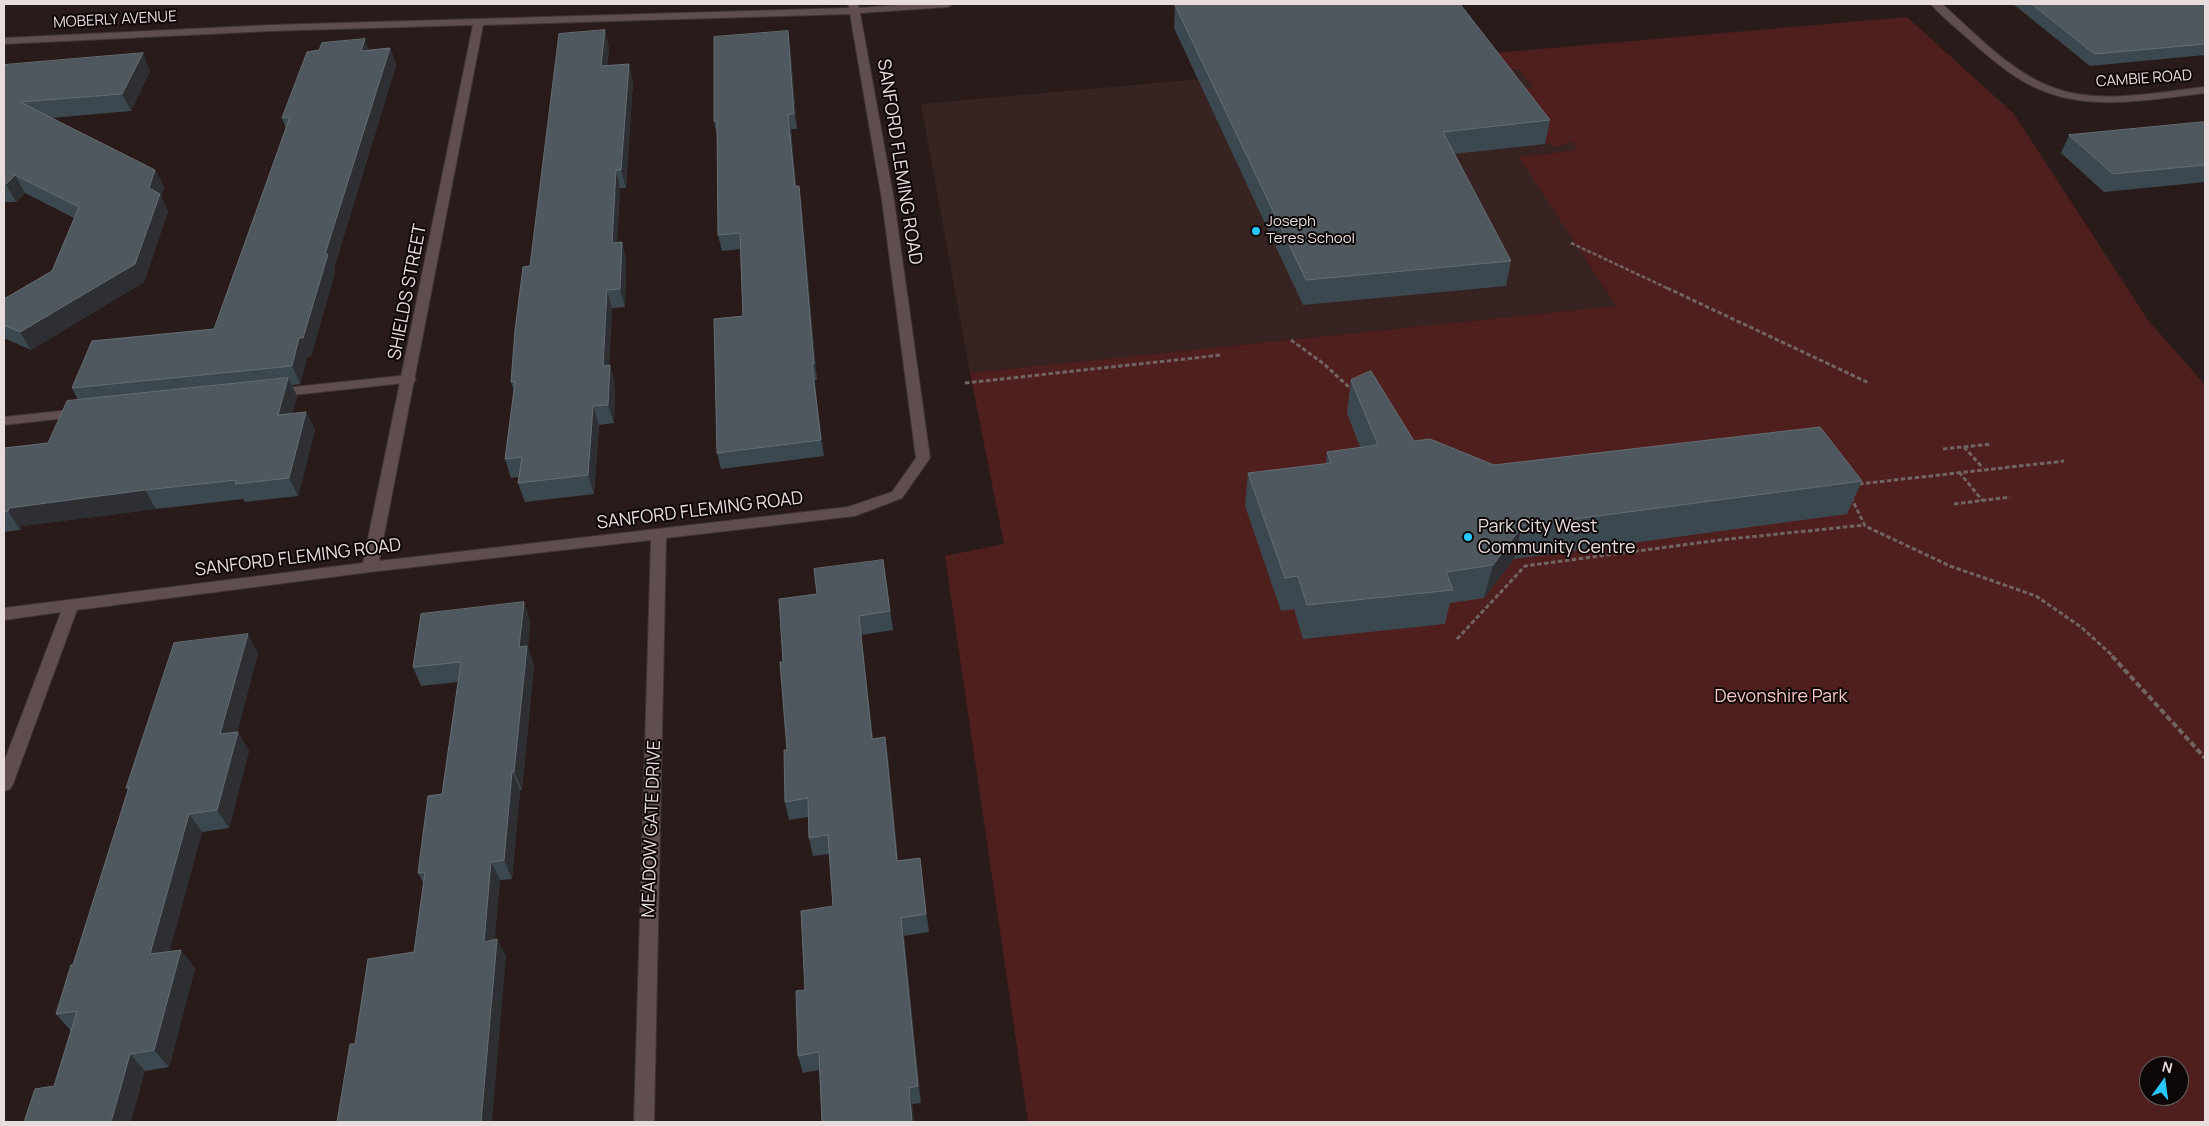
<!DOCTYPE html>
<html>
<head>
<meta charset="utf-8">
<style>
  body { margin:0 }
  #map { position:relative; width:2209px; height:1126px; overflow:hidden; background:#291b1a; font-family:Manrope,sans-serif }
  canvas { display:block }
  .frame { position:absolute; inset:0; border:5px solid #e7dddc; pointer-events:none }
  .north { position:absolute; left:2139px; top:1056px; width:50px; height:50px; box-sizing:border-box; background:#0d0807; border:1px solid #645d5c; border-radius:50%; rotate:14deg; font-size:14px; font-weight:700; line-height:20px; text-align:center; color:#e7dddc }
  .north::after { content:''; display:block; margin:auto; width:18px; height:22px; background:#28c8ff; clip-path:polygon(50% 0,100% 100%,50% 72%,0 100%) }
</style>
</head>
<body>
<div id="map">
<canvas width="2209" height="1126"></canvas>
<div class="frame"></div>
<div class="north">N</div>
</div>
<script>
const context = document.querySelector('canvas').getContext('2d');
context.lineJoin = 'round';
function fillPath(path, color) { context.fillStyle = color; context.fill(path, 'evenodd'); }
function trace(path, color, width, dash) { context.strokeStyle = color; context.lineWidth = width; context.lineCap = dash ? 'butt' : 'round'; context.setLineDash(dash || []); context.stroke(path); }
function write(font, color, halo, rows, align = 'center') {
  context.font = font + ' Manrope,sans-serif'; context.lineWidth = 4; context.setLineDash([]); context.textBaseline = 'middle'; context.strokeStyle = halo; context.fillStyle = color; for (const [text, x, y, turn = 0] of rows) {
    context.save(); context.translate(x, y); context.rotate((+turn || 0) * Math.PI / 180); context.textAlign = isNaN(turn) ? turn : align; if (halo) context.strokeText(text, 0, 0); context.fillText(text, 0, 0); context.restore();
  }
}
fillPath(new Path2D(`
  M1346,66L1356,84L1520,69L1579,150L1520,157L1616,306L970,373L921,104Z`), '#372321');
fillPath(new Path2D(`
  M1907,17L2014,114L2148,320L2205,385V1122H1028L945,556L1004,544L970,373L1616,306L1519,157L1578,150L1572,141L1557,147L1546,143H1533L1521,89L1533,88L1520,69L1356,84L1346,66ZM2149,1066H2179V1096H2149Z`), '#4f1f1d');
const lane = new Path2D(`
  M409,375L416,379L414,382L274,397L267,393L274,389Z
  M79,409L84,410L86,413L84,416L4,425V417Z`);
const street = new Path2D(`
  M848,4H858L859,8L911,4H953L948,7L860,13L894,200L930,458L902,498L855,516L666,538L654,1122H634L651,540L370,572L77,610L13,784L10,789L4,791V762L61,612L4,620V608L363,563L473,25L271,31L4,44V38L271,25L849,8ZM850,14L882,200L916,458L892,492L848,507L379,561L483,25Z
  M1931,4H1942C1976,34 2010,72 2054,88C2101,105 2157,92 2205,87V93C2154,99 2096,111 2046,92C2018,82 1995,62 1973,43C1959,30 1943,18 1931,4Z`);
trace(lane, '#403534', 2);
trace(street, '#403534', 2);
trace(new Path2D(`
  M1571,243L1669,289`), '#716463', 2.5, [4, 2]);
trace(new Path2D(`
  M1667,288L1869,383
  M1291,340L1324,364L1352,390
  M965,383L1221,355
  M1964,447L1983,468
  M1943,449L1992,444
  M1959,472L1982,500
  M1859,484L2064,461
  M1851,497L1865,526L1950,566L2036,596L2081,627L2114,657
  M1954,504L2010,497
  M1457,639L1525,566L1720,540L1865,525`), '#716463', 3, [4.5, 2.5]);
trace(new Path2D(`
  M2112,656L2205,758`), '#716463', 4, [6, 3]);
fillPath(lane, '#5f4e4d');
fillPath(street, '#5f4e4d');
fillPath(new Path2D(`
  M2013,4H2205V55L2090,66Z
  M1175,5L1550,120L1545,144L1454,154L1511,261L1506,286L1303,305L1174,28Z
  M790,46L797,129H791L796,186L801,201L817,380H814L824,456L721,469L717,453L743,316L740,249L722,251L718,235L717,136L714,121Z
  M609,47L607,66L633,81L626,188H620L617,242H622L626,260L625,307L612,308L609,365H610L615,384L614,423L599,425L594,494L525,502L518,483L519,477L511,478L505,459L514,391L511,382L530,266Z
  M390,48L396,65L334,268L335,272L311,356L307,357L300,384L292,385L297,396L292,414L306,412L315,430L298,496L245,502L243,499L156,509L21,526L20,530L4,532V448L48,443L78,400L72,388L214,329L286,129L282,118L369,50Z
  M4,65L150,71L131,111L51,118L155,170L164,187L161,196L168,211L144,282L31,350L4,338V299L52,271L74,218L25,193L16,202H4Z
  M2205,122V182L2104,192L2061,153L2069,135Z
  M1351,380L1414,441L1494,465L1862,481L1847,514L1514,559L1484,598L1450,603L1445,624L1303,639L1294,609L1281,611L1245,506L1248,473L1326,464L1327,452L1360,447L1347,413Z
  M883,560L893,630L861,635L873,739L888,756L898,861L922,876L929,932L904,936L921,1103L912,1104L914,1122H822L819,1070L803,1073L798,1056L805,990L833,906L829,854L813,856L809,838L808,817L789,820L785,802L787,750L783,662L817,594Z
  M524,602L530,621L528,648L534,665L522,790H520L512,879L500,880L494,940L497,939L506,957L355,1044L414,952L424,884L418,873L442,794L458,682L421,686L413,667Z
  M258,653L237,732L249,751L229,828L202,832L169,952L195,968L169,1067L54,1086L71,1031L56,1014L73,965L128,791L126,788Z`), '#3c484f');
fillPath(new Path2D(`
  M605,30L609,47L605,83L601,66Z
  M788,31L790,46L797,129L794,114Z
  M365,39L371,56L361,51Z
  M390,48L396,65L334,268L335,272L311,356L307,357L300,384L292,366L299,338Z
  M143,53L150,71L131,111L122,94Z
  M629,64L633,81L626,188L621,170Z
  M788,114L791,129L797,202L795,186Z
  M155,170L164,187L161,196L168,211L144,282L31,350L20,332L149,188Z
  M616,170L620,188L616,261L612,243Z
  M15,175L25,193L16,202L6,184Z
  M799,186L801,201L817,380L814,364Z
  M622,242L626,260L625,307L620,289Z
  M607,290L612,308L608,385L603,366Z
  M812,364L814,380L824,456L821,440Z
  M610,365L615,384L614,423L608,405Z
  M288,378L297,396L287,434L278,415Z
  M593,406L599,425L594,494L588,475Z
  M306,412L315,430L298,496L289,478Z
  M145,490L156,509L21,526L20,530L8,511L9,508Z
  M1522,526L1514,559L1484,598L1493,565Z
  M524,602L530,621L528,648L534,665L522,790L514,772L519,647Z
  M859,616L861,635L875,757L872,739Z
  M248,634L258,653L232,753L220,734Z
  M238,732L249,751L229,828L217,810Z
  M885,737L888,756L899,879L897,861Z
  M512,772L520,790L512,879L504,860Z
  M189,814L202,832L164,972L150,954Z
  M920,858L922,876L929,932L926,914Z
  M491,862L500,880L493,960L484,942Z
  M901,918L904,936L921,1103L918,1086Z
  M497,939L506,957L492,1122H481Z
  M181,950L195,968L169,1067L154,1050Z
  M130,1054L145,1071L131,1122H111Z
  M909,1088L912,1104L914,1122H912Z`), '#2d2f33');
const building = new Path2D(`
  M1191,4H1460L1550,120L1443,132L1511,261L1306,280L1175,5Z
  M2032,4H2205V44L2095,54Z
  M605,30L601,66L629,64L621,170H616L612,243L622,242L620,289L607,290L603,366L610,365L608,405L593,406L588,475L518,483L522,457L505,459L515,382H511L515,330L523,267L530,266L559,34Z
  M788,31L794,114H788L795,186H799L814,364H812L821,440L717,453L714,319L743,316L740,233L718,235L717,121H714V37Z
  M365,39L361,51L390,48L325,254H328L303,338H299L292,366L72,388L92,341L214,329L290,117L282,118L307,52L319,50L322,43Z
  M143,53L122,94L20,102L155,170L149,188L160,194L135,264L20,332L4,325V299L52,271L79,207L15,175L6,184H4V65Z
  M2205,122V165L2113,174L2069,135Z
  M1371,371L1414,441L1430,439L1494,465L1820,427L1862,481L1522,526L1493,565L1446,572L1453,590L1307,605L1298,576L1285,578L1248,473L1331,463L1327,452L1378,445L1351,380Z
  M288,378L278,415L306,412L289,478L235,484L237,480L145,490L9,508L8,511L4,512V448L48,443L67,401Z
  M883,560L890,611L859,616L872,739L885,737L897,861L920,858L926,914L901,918L918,1086L909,1088L912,1122H822L819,1052L798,1056L796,991L805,990L801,911L833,906L828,835L809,838L808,798L785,802L784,750H787L780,662H783L779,599L817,594L814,569Z
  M524,602L519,647L527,646L514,772H512L504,860L491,862L484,942L497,939L481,1122H337L350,1044H355L368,959L414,952L425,872L418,873L428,796L442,794L461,662L413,667L421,614Z
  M248,634L220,734L238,732L217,810L189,814L150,954L181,950L154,1050L130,1054L111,1122H24L35,1089L54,1086L77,1011L56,1014L71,965H73L129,787L126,788L174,643Z`);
fillPath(building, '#4e585e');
trace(building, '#666d72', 1);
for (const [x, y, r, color] of [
  [1256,231,5,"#28c8ff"],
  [1468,537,5,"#28c8ff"]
]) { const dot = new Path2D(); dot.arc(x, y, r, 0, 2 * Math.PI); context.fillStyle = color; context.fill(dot); trace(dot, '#0d0807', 2); }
write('15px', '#e7dddc', '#0d0807', [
  ["MOBERLY AVENUE",115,20,-3],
  ["CAMBIE ROAD",2144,79,-4]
]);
write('15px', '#e7dddc', '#0d0807', [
  ["Joseph",1266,222],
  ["Teres School",1266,239]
], 'left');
write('18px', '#e7dddc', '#0d0807', [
  ["SANFORD FLEMING ROAD",899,162,81],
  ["SHIELDS STREET",408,292,-79],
  ["SANFORD FLEMING ROAD",700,511,-7],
  ["SANFORD FLEMING ROAD",298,558,-7],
  ["MEADOW GATE DRIVE",652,829,-88]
]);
write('18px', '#e7dddc', '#0d0807', [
  ["Park City West",1478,527],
  ["Community Centre",1478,548]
], 'left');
write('18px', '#f7c7c3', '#0d0807', [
  ["Devonshire Park",1781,697]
]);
</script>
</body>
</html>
